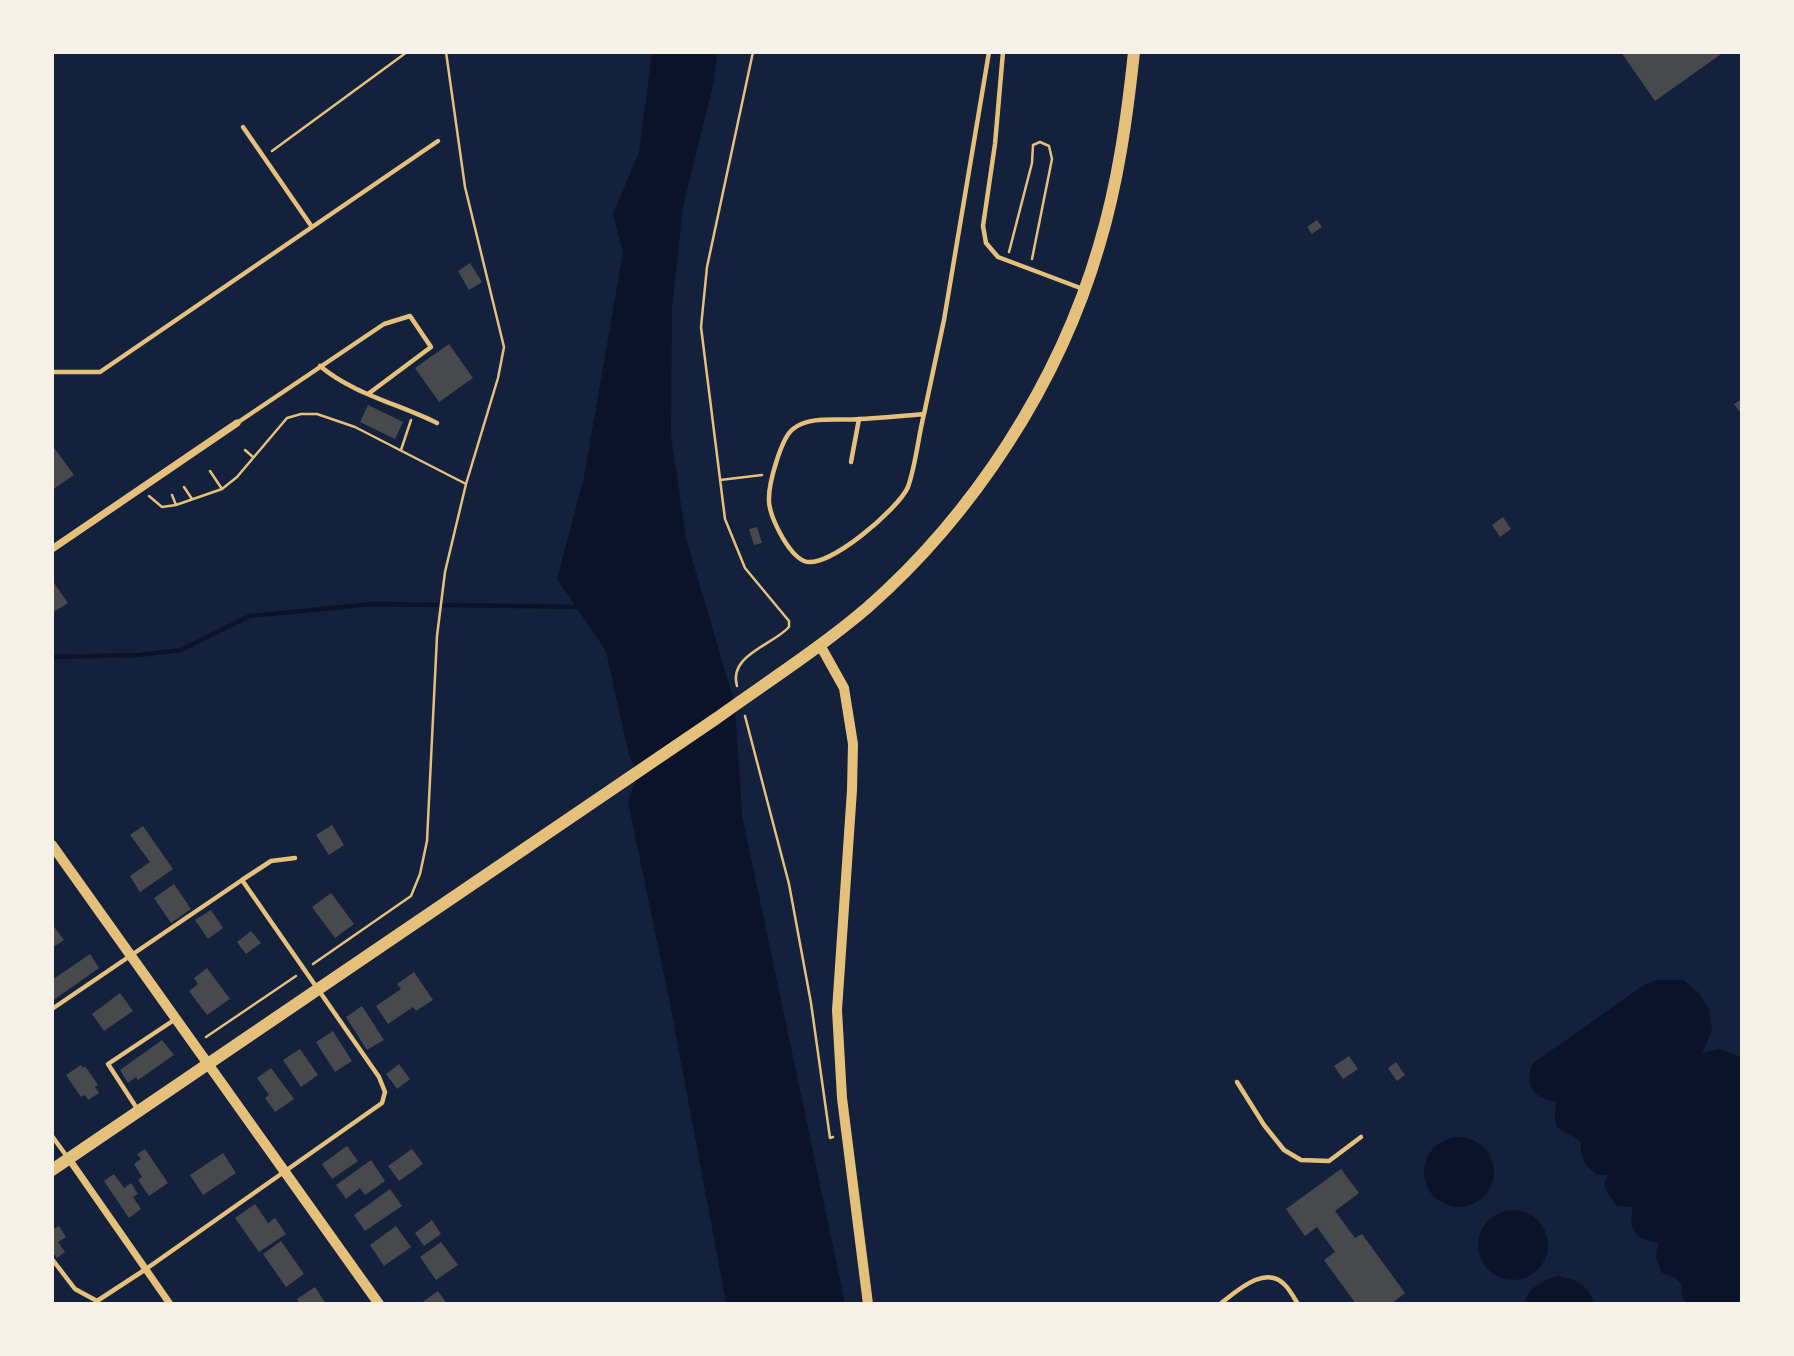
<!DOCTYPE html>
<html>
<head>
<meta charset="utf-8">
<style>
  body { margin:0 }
  #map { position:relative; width:1794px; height:1356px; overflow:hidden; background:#14213d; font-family:"Source Serif 4",serif }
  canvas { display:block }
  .frame { position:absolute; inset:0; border:54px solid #f6f1e7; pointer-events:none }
</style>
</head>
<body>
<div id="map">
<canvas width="1794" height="1356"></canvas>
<div class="frame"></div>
</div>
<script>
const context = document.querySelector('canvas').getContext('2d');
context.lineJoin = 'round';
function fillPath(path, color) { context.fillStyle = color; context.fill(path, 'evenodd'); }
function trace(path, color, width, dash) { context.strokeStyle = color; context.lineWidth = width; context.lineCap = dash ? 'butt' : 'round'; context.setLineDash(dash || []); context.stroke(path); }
fillPath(new Path2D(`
  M652,53H717L714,81L683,207L672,309L671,436L686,538L735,705L742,815L845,1303H726L670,1004L628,802L638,772L629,756L606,651L557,579L584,477L623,252L613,214L639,152Z
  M1657,980H1683L1698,992L1709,1009L1712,1031L1702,1053L1720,1049L1741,1057V1303H1686L1681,1294L1682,1285L1675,1278L1662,1273L1656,1258L1658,1243C1635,1239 1628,1231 1633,1207L1616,1206L1604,1186L1607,1175H1597C1585,1165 1580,1159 1581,1142C1562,1127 1551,1135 1556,1102C1532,1097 1525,1088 1532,1064L1644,985Z
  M1424 1172a35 35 0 1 1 70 0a35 35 0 1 1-70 0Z
  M1478 1245a35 35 0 1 1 70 0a35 35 0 1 1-70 0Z
  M1557,1276C1577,1280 1587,1283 1594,1303H1525C1528,1287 1543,1281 1557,1276Z`), '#0b132b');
trace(new Path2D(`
  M52,657L139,655L181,650L250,616L373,604L582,607`), '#0b132b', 4.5);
fillPath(new Path2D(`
  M1621,52L1665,54L1724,52L1655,101Z
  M1317,220L1322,227L1312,234L1307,227Z
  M470,263L482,282L469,290L458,271Z
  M449,344L473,378L439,402L415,368Z
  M1742,399V410L1739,411L1734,404Z
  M368,405L403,422L395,439L360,422Z
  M52,445L74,475L52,490Z
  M1503,517L1511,529L1500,537L1492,525Z
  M757,527L762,543L754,545L749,529Z
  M52,580L68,603L52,613Z
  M332,825L344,845L329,855L316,835Z
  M143,826L173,869L140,892L130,876L150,862L130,835Z
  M174,884L191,909L171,923L154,898Z
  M331,893L354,924L335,938L312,907Z
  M211,910L223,928L208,939L195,920Z
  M52,924L64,940L52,948Z
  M251,931L261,943L246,954L237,942Z
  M90,954L99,968L55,999L52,996V980Z
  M207,968L230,999L207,1015L189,991L198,984L194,978Z
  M414,972L433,1000L416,1011L413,1007L388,1024L376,1006L401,989L397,984Z
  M120,993L133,1011L104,1031L92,1014Z
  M362,1006L384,1040L367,1050L346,1017Z
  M333,1031L352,1061L335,1072L316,1042Z
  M162,1040L174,1055L138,1080L136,1077L128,1083L120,1070Z
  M300,1049L318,1075L301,1087L283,1060Z
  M1349,1056L1358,1069L1343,1079L1334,1066Z
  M1396,1062L1405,1075L1397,1081L1388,1068Z
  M399,1064L410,1079L397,1089L386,1074Z
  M81,1065L83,1068L85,1066L98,1085L95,1087L99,1093L88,1100L85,1095L81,1097L66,1075Z
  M271,1068L294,1099L275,1112L265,1098L269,1095L257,1078Z
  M347,1146L358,1161L332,1179L322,1164Z
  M145,1149L168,1183L149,1196L138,1180L142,1177L134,1164L141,1159L137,1154Z
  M412,1149L423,1164L399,1181L388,1166Z
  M223,1153L236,1173L203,1195L190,1175Z
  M371,1160L385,1181L365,1195L360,1188L346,1199L336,1185Z
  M1341,1169L1359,1193L1335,1211L1355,1238L1362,1234L1405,1293L1391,1304H1356L1324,1260L1335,1252L1317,1227L1305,1236L1286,1209Z
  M114,1174L124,1188L131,1183L138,1194L133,1197L141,1209L129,1218L104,1181Z
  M390,1189L402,1206L365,1231L354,1215Z
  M255,1204L268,1223L275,1218L286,1234L259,1252L235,1218Z
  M432,1220L441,1234L424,1246L415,1233Z
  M59,1226L66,1237L58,1242L65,1252L57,1258L52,1251V1230Z
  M396,1226L411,1247L384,1266L370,1245Z
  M281,1241L304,1274L286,1287L263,1254Z
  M441,1242L458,1265L436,1280L420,1257Z
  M315,1287L326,1304H300L297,1299Z
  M438,1291L447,1304H420Z`), '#48494c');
trace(new Path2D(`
  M272,151L407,52
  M1009,252L1032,163L1033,145L1040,142L1049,146L1052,159L1032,259
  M245,450L253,457
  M401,450L411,420
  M210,471L222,489
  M720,480L762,475
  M184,487L192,499
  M172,495L176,505
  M149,496L162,507L176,505L222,489L237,477L287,418L301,414H317L355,427L466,484
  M737,686C728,655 773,645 789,627V621L745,568L725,519L701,327L707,267L753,52
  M745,716L789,884L811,1003L830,1138L833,1137
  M313,964L411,896L420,874L427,841L437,636L445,572L466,484L498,378L504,347L465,187L446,52
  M206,1037L296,976`), '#e5c07b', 2.5);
trace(new Path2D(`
  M1003,52L995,144L983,226L986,243L998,257L1083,289
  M243,127L312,227
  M320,366C353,394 399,404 437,423
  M52,372H100L438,141
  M924,414C903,416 882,418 860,419C840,421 810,415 793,429C781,438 769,483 769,498C768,515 788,554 804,561C827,571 899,508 908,487C916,464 918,438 924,414L944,320L989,52
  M237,423L384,324L410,316L431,347L368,394
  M851,462L859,419
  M242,880L271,861L295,858
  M52,1009L242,880L379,1077L385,1092L382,1103L146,1269L97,1301L75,1289L52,1259
  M1237,1082L1264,1125L1284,1150L1301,1160L1329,1161L1361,1137
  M138,1110L108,1064L174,1020
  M52,1136L68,1158
  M1220,1304C1237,1291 1265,1264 1285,1285C1290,1290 1294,1298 1298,1304`), '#e5c07b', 4.5);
trace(new Path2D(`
  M52,549L237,423
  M69,1159L170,1304`), '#e5c07b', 7);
trace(new Path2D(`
  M820,645L844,688L853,744L852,790L837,1010L842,1098L868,1304
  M52,845L379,1304`), '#e5c07b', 10);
trace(new Path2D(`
  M52,1170L717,718C767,682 820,648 867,608C974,514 1059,383 1099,246C1118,183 1127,118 1134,52`), '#e5c07b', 12);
</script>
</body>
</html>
